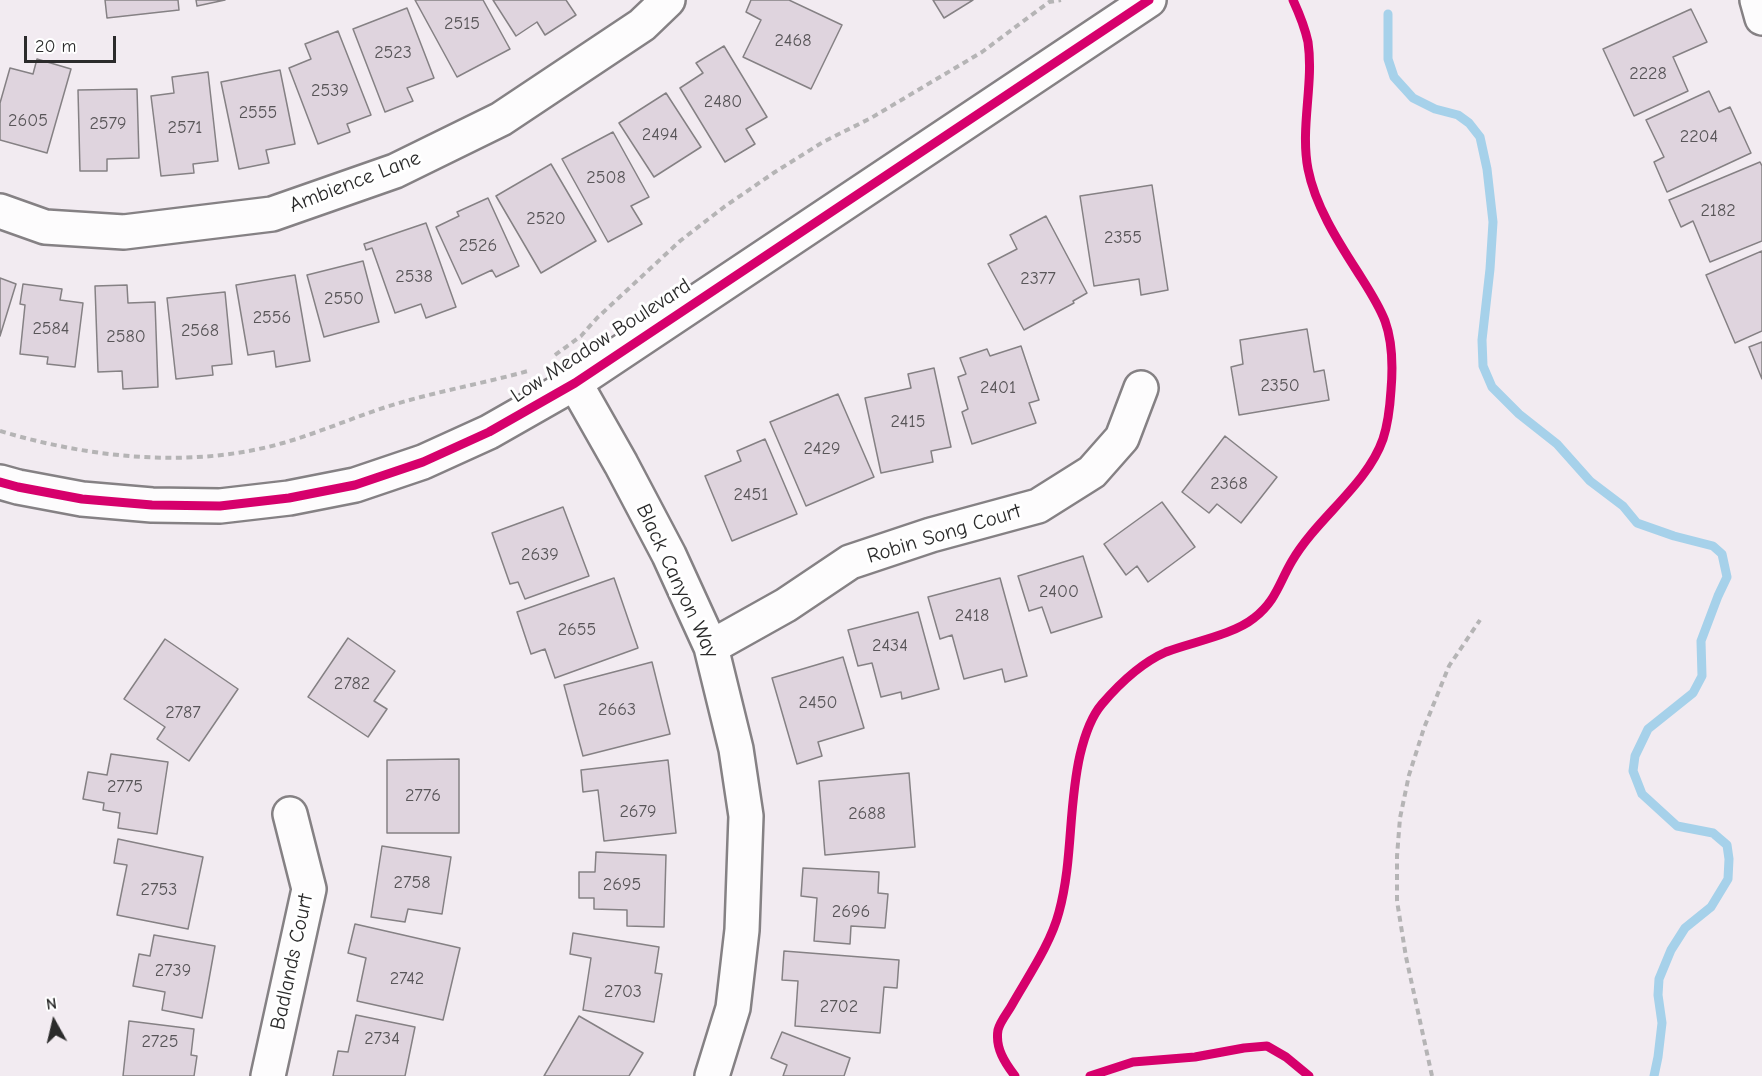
<!DOCTYPE html>
<html>
<head>
<meta charset="utf-8">
<style>
  body { margin:0 }
  #map { position:relative; width:1762px; height:1076px; overflow:hidden; background:#f2ebf1; font-family:"Comic Neue",sans-serif }
  canvas { display:block }
  .north { position:absolute; left:24px; top:992px; width:60px; height:60px; -webkit-text-stroke:4px #fff; paint-order:stroke; rotate:352deg; font-size:16px; font-weight:700; line-height:24px; text-align:center; color:#2b2b2b }
  .north::after { content:''; display:block; margin:auto; width:21px; height:27px; background:#2b2b2b; clip-path:polygon(50% 0,100% 100%,50% 72%,0 100%) }
  .scale { position:absolute; left:24px; top:36px; width:92px; height:27px; box-sizing:border-box; border:3px solid #2b2b2b; border-top:0; padding-left:8px; font-size:18px; line-height:21px; white-space:nowrap; color:#2b2b2b; -webkit-text-stroke:4px #fff; paint-order:stroke }
</style>
</head>
<body>
<div id="map">
<canvas width="1762" height="1076"></canvas>
<div class="north">N</div>
<div class="scale">20 m</div>
</div>
<script>
const context = document.querySelector('canvas').getContext('2d');
context.lineJoin = 'round';
function trace(path, color, width, dash) { context.strokeStyle = color; context.lineWidth = width; context.lineCap = dash ? 'butt' : 'round'; context.setLineDash(dash || []); context.stroke(path); }
function fillPath(path, color) { context.fillStyle = color; context.fill(path, 'evenodd'); }
function write(font, color, halo, rows, align = 'center') {
  context.font = font + ' "Comic Neue",sans-serif'; context.lineWidth = 6; context.setLineDash([]); context.textBaseline = 'middle'; context.strokeStyle = halo; context.fillStyle = color; for (const [text, x, y, turn = 0] of rows) {
    context.save(); context.translate(x, y); context.rotate((+turn || 0) * Math.PI / 180); context.textAlign = isNaN(turn) ? turn : align; if (halo) context.strokeText(text, 0, 0); context.fillText(text, 0, 0); context.restore();
  }
}
trace(new Path2D(`
  M1388,14V59L1394,77L1413,98L1435,109L1458,115L1469,123L1480,137L1487,169L1493,222L1490,269L1482,340L1483,366L1492,387L1519,414L1557,444L1590,481L1623,506L1637,523L1674,536L1713,546L1722,554L1727,577L1718,596L1701,641L1702,676L1693,693L1648,729L1635,756L1633,771L1642,794L1677,826L1713,833L1727,845L1729,859L1728,879L1711,907L1685,928L1671,950L1659,979L1658,995L1662,1023L1658,1057L1654,1076`), '#a6d1ea', 9);
const building = new Path2D(`
  M105,0H178L179,10L107,18Z
  M196,0H225L197,6Z
  M415,0H483L510,49L457,77Z
  M493,0H566L576,15L545,35L537,22L516,36Z
  M751,0H789L842,25L811,89L743,57L761,20L746,12Z
  M933,0H973L944,18Z
  M407,8L434,78L407,88L413,101L385,112L353,29Z
  M1691,9L1707,42L1673,57L1688,91L1634,116L1603,49Z
  M338,31L371,115L347,124L350,132L318,144L289,68L311,59L305,44Z
  M724,46L767,117L746,129L755,144L725,162L680,88L703,73L696,63Z
  M37,59L71,69L47,153L0,140V103L10,68L33,74Z
  M280,70L295,144L266,150L269,163L239,169L221,82Z
  M208,72L218,161L193,164L194,173L161,176L151,96L174,93L172,77Z
  M137,89L139,158L107,159V171H80L78,90Z
  M1709,91L1719,112L1730,107L1751,153L1667,192L1654,162L1664,157L1646,120Z
  M666,93L701,147L654,177L619,123Z
  M613,132L649,197L631,206L642,224L608,242L562,159Z
  M1760,162L1762,166V241L1710,262L1693,221L1681,227L1669,200Z
  M551,164L596,241L541,273L496,196Z
  M1152,185L1168,290L1141,295L1139,279L1094,286L1080,196Z
  M488,198L519,266L496,277L492,270L462,284L436,227L459,216L457,212Z
  M1046,216L1087,293L1073,301L1074,303L1024,330L988,264L1017,249L1010,235Z
  M426,223L456,307L426,318L421,304L395,313L372,248L366,250L364,244Z
  M1762,251V331L1735,343L1706,275Z
  M363,261L379,322L324,337L307,275Z
  M295,275L310,361L276,367L274,351L248,355L236,285Z
  M0,278L16,284L0,336Z
  M23,284L62,289L60,300L83,303L75,367L47,364L48,357L20,354L25,305L20,304Z
  M127,285L128,303L155,302L158,387L123,389L122,371L98,372L95,286Z
  M225,292L232,364L212,366L213,375L176,379L167,298Z
  M1307,329L1314,372L1324,370L1329,400L1239,415L1231,367L1243,364L1240,340Z
  M1762,342V379L1749,347Z
  M1021,346L1039,400L1029,403L1036,423L972,444L962,412L968,409L958,377L966,374L960,358L987,349L990,356Z
  M934,368L951,447L931,451L933,462L881,473L865,398L911,388L908,374Z
  M838,394L874,477L806,506L770,422Z
  M1225,436L1277,477L1241,523L1217,504L1209,513L1182,492Z
  M765,439L797,514L732,541L705,476L741,461L737,451Z
  M1162,502L1195,547L1148,582L1137,566L1126,575L1104,544Z
  M563,507L589,576L525,599L518,582L510,584L492,533Z
  M1083,556L1102,617L1051,633L1042,607L1029,611L1018,576Z
  M614,578L638,648L555,678L545,649L531,654L517,612Z
  M1000,578L1027,676L1005,682L1002,669L964,679L952,635L940,639L928,597Z
  M918,612L939,689L902,699L901,692L881,697L872,663L858,666L848,630Z
  M348,638L395,671L374,701L387,709L368,737L308,697Z
  M165,639L238,689L189,761L157,739L165,727L124,699Z
  M843,657L864,728L818,742L822,756L797,764L772,678Z
  M652,662L670,734L583,756L564,685Z
  M111,754L168,762L157,834L118,828L120,813L103,810L104,803L83,799L88,772L107,775Z
  M459,759V833H387V760Z
  M668,760L676,833L604,841L598,790L583,792L581,770Z
  M909,773L915,847L825,855L819,781Z
  M118,839L203,857L188,929L117,915L127,865L114,863Z
  M382,846L451,857L442,914L408,909L405,922L371,917Z
  M596,852L666,855L664,927L627,926V910L594,909V898H579V872H595Z
  M803,868L879,872L878,893L888,894L885,928L851,926L850,944L814,941L817,898L801,896Z
  M355,924L460,948L443,1020L357,1001L366,958L348,953Z
  M573,933L659,947L655,973L662,974L654,1022L583,1010L591,958L570,954Z
  M154,935L215,946L202,1018L162,1010L165,992L133,986L139,954L150,956Z
  M784,951L899,960L897,988L884,987L880,1033L795,1026L798,981L782,980Z
  M356,1015L415,1027L405,1076H333L338,1051L348,1052Z
  M579,1016L643,1053L629,1076H544Z
  M129,1021L194,1029L191,1055L197,1056L194,1076H123Z
  M782,1032L850,1058L844,1076H783L787,1065L771,1058Z`);
fillPath(building, '#dfd4de');
trace(building, '#858184', 1.5);
const minor = new Path2D(`
  M1757,0L1762,18
  M0,211L45,227L124,232L272,214L395,171L501,119L642,25L668,0
  M575,383L621,464L669,555L711,647L736,749L746,816L742,930L733,1008L712,1076
  M711,647L786,605L850,562L931,535L1038,506L1092,472L1122,438L1141,388
  M268,1076L309,889L290,814`);
const tertiary = new Path2D(`
  M0,482L18,487L82,499L152,505L220,506L289,498L355,485L423,462L489,432L575,383L1149,0`);
trace(minor, '#858184', 38);
trace(tertiary, '#858184', 38);
trace(new Path2D(`
  M555,355L581,336L597,318L680,241L724,207L775,172L823,142L871,118L982,52L1049,2L1061,0
  M0,431C90,458 192,469 283,443C318,433 352,418 386,407C433,392 481,384 528,371
  M1432,1076L1406,957L1397,901V856L1400,818L1409,775L1424,728L1449,666L1480,620`), '#b5b4b5', 4, [6, 4.5]);
trace(minor, '#fdfcfd', 33);
trace(tertiary, '#fdfcfd', 33);
trace(new Path2D(`
  M0,482L18,487L82,499L152,505L220,506L289,498L355,485L423,462L489,432L575,383L1149,0
  M1015,1076C1005,1063 995,1048 998,1030C1000,1021 1009,1011 1013,1003C1029,975 1051,943 1059,912C1073,861 1068,807 1080,755C1084,738 1090,718 1102,704C1120,683 1141,663 1166,652C1192,642 1233,635 1254,618C1276,601 1279,583 1292,561C1317,518 1367,485 1383,439C1388,424 1390,406 1391,390C1393,366 1393,343 1385,321C1378,303 1367,287 1357,271C1337,240 1315,205 1308,169C1300,127 1314,84 1308,42C1305,28 1299,13 1293,0
  M1090,1076L1133,1062L1195,1057L1244,1048L1267,1046L1286,1057L1309,1076`), '#d6006c', 9);
write('18px', '#585558', null, [
  ["2515",462,24],
  ["2468",793,41],
  ["2523",393,53],
  ["2228",1648,74],
  ["2539",330,91],
  ["2480",723,102],
  ["2555",258,113],
  ["2605",28,121],
  ["2579",108,124],
  ["2571",185,128],
  ["2494",660,135],
  ["2204",1699,137],
  ["2508",606,178],
  ["2182",1718,211],
  ["2520",546,219],
  ["2355",1123,238],
  ["2526",478,246],
  ["2538",414,277],
  ["2377",1038,279],
  ["2550",344,299],
  ["2556",272,318],
  ["2584",51,329],
  ["2568",200,331],
  ["2580",126,337],
  ["2350",1280,386],
  ["2401",998,388],
  ["2415",908,422],
  ["2429",822,449],
  ["2368",1229,484],
  ["2451",751,495],
  ["2639",540,555],
  ["2400",1059,592],
  ["2418",972,616],
  ["2655",577,630],
  ["2434",890,646],
  ["2782",352,684],
  ["2450",818,703],
  ["2663",617,710],
  ["2787",183,713],
  ["2775",125,787],
  ["2776",423,796],
  ["2679",638,812],
  ["2688",867,814],
  ["2758",412,883],
  ["2695",622,885],
  ["2753",159,890],
  ["2696",851,912],
  ["2739",173,971],
  ["2742",407,979],
  ["2703",623,992],
  ["2702",839,1007],
  ["2734",382,1039],
  ["2725",160,1042]
]);
write('21px', '#2b2b2b', '#fff', [
  ["Ambience Lane",355,182,-21],
  ["Low Meadow Boulevard",601,341,-33],
  ["Robin Song Court",944,534,-17],
  ["Black Canyon Way",677,581,65],
  ["Badlands Court",292,962,-78]
]);
</script>
</body>
</html>
